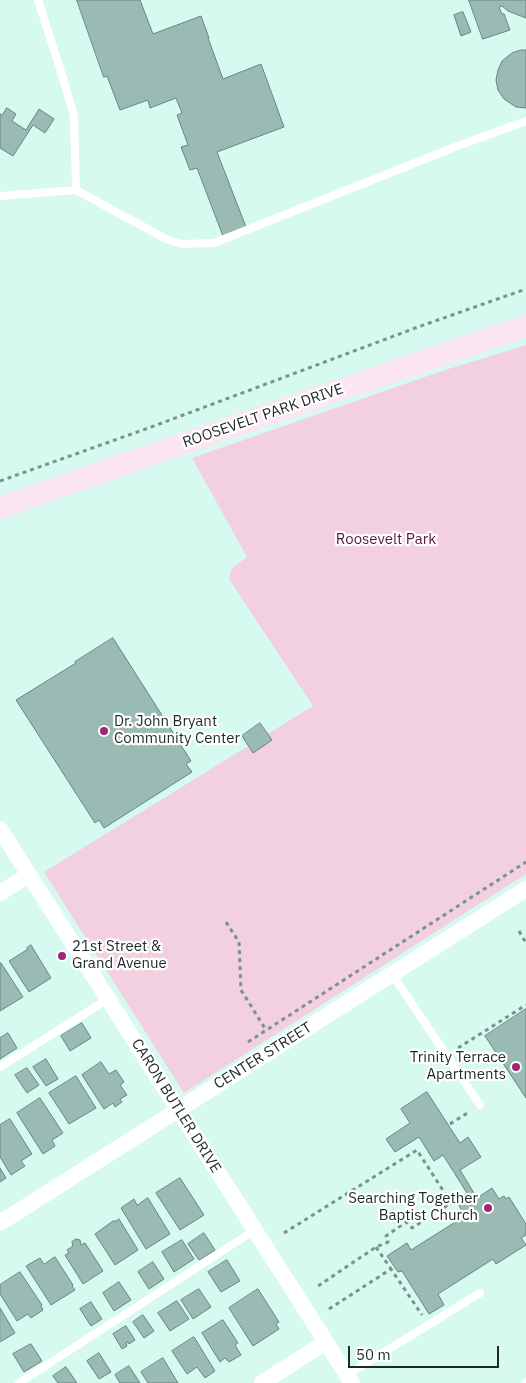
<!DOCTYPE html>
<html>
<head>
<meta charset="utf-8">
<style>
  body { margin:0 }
  #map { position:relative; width:526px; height:1383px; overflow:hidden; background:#d6f9f0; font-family:"IBM Plex Sans",sans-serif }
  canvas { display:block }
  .scale { position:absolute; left:348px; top:1346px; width:151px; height:22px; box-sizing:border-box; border:2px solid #1d2a27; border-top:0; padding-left:6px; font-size:15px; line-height:18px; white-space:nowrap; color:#1d2a27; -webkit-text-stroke:4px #fff; paint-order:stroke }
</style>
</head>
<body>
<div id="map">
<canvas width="526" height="1383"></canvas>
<div class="scale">50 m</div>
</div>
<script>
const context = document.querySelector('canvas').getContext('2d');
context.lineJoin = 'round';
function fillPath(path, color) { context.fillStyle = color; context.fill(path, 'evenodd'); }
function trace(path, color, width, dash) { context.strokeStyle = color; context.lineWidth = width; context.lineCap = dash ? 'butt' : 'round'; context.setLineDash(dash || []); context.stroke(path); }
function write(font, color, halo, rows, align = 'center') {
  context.font = font + ' "IBM Plex Sans",sans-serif'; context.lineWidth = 4.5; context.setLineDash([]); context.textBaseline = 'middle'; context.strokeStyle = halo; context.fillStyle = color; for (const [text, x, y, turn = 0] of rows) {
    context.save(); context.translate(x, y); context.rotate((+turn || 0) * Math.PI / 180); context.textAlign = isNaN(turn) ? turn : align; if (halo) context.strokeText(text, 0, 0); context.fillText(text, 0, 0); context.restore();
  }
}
fillPath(new Path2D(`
  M526,345V874L184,1093L44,872L313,706L229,579L232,568L247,557L192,458L442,371Z`), '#f2d0e2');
const building = new Path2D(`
  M77,0H140L153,34L201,16L209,38H208L223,79L261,64L284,127L217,152L246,227L223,236L197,168L190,170L181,147L188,145L177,115L182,113L176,98L150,108L148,100L120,110L107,76L104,77Z
  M469,0H526V18L508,11L502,6L499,7L502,14H504L510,30L483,39Z
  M463,12L471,32L461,36L454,15Z
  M521,50H526V108L516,107L504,99L498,90L496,80L498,70L502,61L512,53Z
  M7,108L16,114L12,121L26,130L39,109L54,119L45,133L33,125L13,156L0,148V114L2,115Z
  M113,638L191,761L186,764L192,772L104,828L99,820L95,823L16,700L76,663L75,662Z
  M260,723L272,740L253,753L242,736Z
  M31,945L51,978L29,992L9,961L28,949L27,948Z
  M1,963L23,997L0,1011V964Z
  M526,1009V1098L485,1036Z
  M82,1023L91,1038L70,1051L61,1036Z
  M8,1033L17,1048L0,1059V1038Z
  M46,1059L58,1079L46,1086L33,1067Z
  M101,1062L109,1074L116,1070L124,1082L120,1085L127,1095L120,1099L122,1102L115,1107L113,1103L104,1109L82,1075Z
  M27,1068L39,1085L27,1093L15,1075Z
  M76,1076L96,1108L69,1124L49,1093Z
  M427,1092L460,1143L468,1137L481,1157L460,1170L477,1198L492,1188L499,1199L504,1196L506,1199L509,1197L526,1224V1235L521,1238L526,1245L496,1264L493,1259L438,1294L444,1305L429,1314L402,1271L398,1272L387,1256L407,1243L411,1250L465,1216L456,1200L467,1193L443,1155L434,1161L419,1137L395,1152L386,1139L410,1123L401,1109Z
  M40,1098L63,1133L52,1140L55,1146L43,1154L17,1113Z
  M10,1119L32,1154L21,1161L25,1166L11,1175L0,1157V1125Z
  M0,1168L6,1178L0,1182Z
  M180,1178L204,1215L180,1230L156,1193Z
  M148,1198L170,1234L146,1249L121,1208L134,1199L137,1205Z
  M119,1219L138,1250L115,1265L95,1234L113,1221H116Z
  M204,1233L215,1250L199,1260L188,1244Z
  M76,1239L80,1240L81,1245L85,1243L103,1271L83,1284L65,1255L69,1253L67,1250L73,1246L72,1242Z
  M182,1240L194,1259L174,1272L162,1252Z
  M55,1257L73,1285L72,1286L75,1290L51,1305L26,1266L40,1258L44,1264Z
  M227,1260L240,1281L221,1292L208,1272Z
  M153,1262L164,1279L149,1289L138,1272Z
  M20,1272L42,1305L41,1306L43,1310L31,1318L28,1314L17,1321L0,1294V1285Z
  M119,1282L131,1300L114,1311L103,1293Z
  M199,1289L211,1307L193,1319L181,1300Z
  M258,1289L279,1322L276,1324L279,1329L253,1346L229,1308Z
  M177,1301L189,1319L170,1331L158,1313Z
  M91,1302L102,1319L91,1326L80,1309Z
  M0,1308L15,1333L0,1342Z
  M143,1315L154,1331L144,1338L133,1322Z
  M223,1320L238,1343L235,1345L241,1355L229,1362L225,1358L220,1362L202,1333Z
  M126,1326L135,1340L129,1344L128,1342L126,1343L127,1346L122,1349L113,1334Z
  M194,1337L215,1371L205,1378L197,1367L187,1374L172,1351Z
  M31,1344L42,1361L24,1372L13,1354Z
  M99,1353L111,1372L99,1379L87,1361Z
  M163,1358L178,1383H148L141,1372Z
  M129,1366L140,1383H120L115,1375Z
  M66,1367L77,1383H58L53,1376Z`);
fillPath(building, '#9abbb3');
trace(building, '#66867f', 1);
trace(new Path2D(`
  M0,481L154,426L418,327L526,289
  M226,922L239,942L241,990L266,1030
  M519,931L526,943
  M248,1042L526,862
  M458,1048L526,1005
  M450,1124L469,1112
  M284,1233L417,1150L451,1203L412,1228L406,1222L386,1236L388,1242L376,1247L315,1288
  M376,1247L391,1269
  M329,1309L391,1269L422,1315`), '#7b938d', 3, [4, 4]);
trace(new Path2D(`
  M38,0L62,75L74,116L76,190
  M0,196L76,190L166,239L182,244L214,243L455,147L526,121
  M392,974L480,1105
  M0,1067L108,999
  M347,1375L480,1293
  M19,1383L255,1230
  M525,1383L526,1382`), '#fff', 8);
trace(new Path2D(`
  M0,829L352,1383
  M0,893L29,875
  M0,1223L526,889
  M262,1383L326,1342`), '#fff', 16);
trace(new Path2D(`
  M0,508L167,449L526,326`), '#fde6f3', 22);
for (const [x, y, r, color] of [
  [104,731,5,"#a1257a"],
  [62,956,5,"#a1257a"],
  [516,1067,5,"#a1257a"],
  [488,1208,5,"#a1257a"]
]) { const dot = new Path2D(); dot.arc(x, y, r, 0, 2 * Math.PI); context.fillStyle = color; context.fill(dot); trace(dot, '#fff', 2); }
write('15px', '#1d2a27', '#fff', [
  ["ROOSEVELT PARK DRIVE",263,416,-19],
  ["CENTER STREET",263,1056,-32],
  ["CARON BUTLER DRIVE",176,1106,58]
]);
write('15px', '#581a42', '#fff', [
  ["Roosevelt Park",386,540]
]);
write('15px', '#1d2a27', '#fff', [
  ["Dr. John Bryant",114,722],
  ["Community Center",114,739],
  ["21st Street &",72,947],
  ["Grand Avenue",72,964],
  ["Trinity Terrace",506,1058,"right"],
  ["Apartments",506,1075,"right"],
  ["Searching Together",478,1199,"right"],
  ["Baptist Church",478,1216,"right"]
], 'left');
</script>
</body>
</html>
